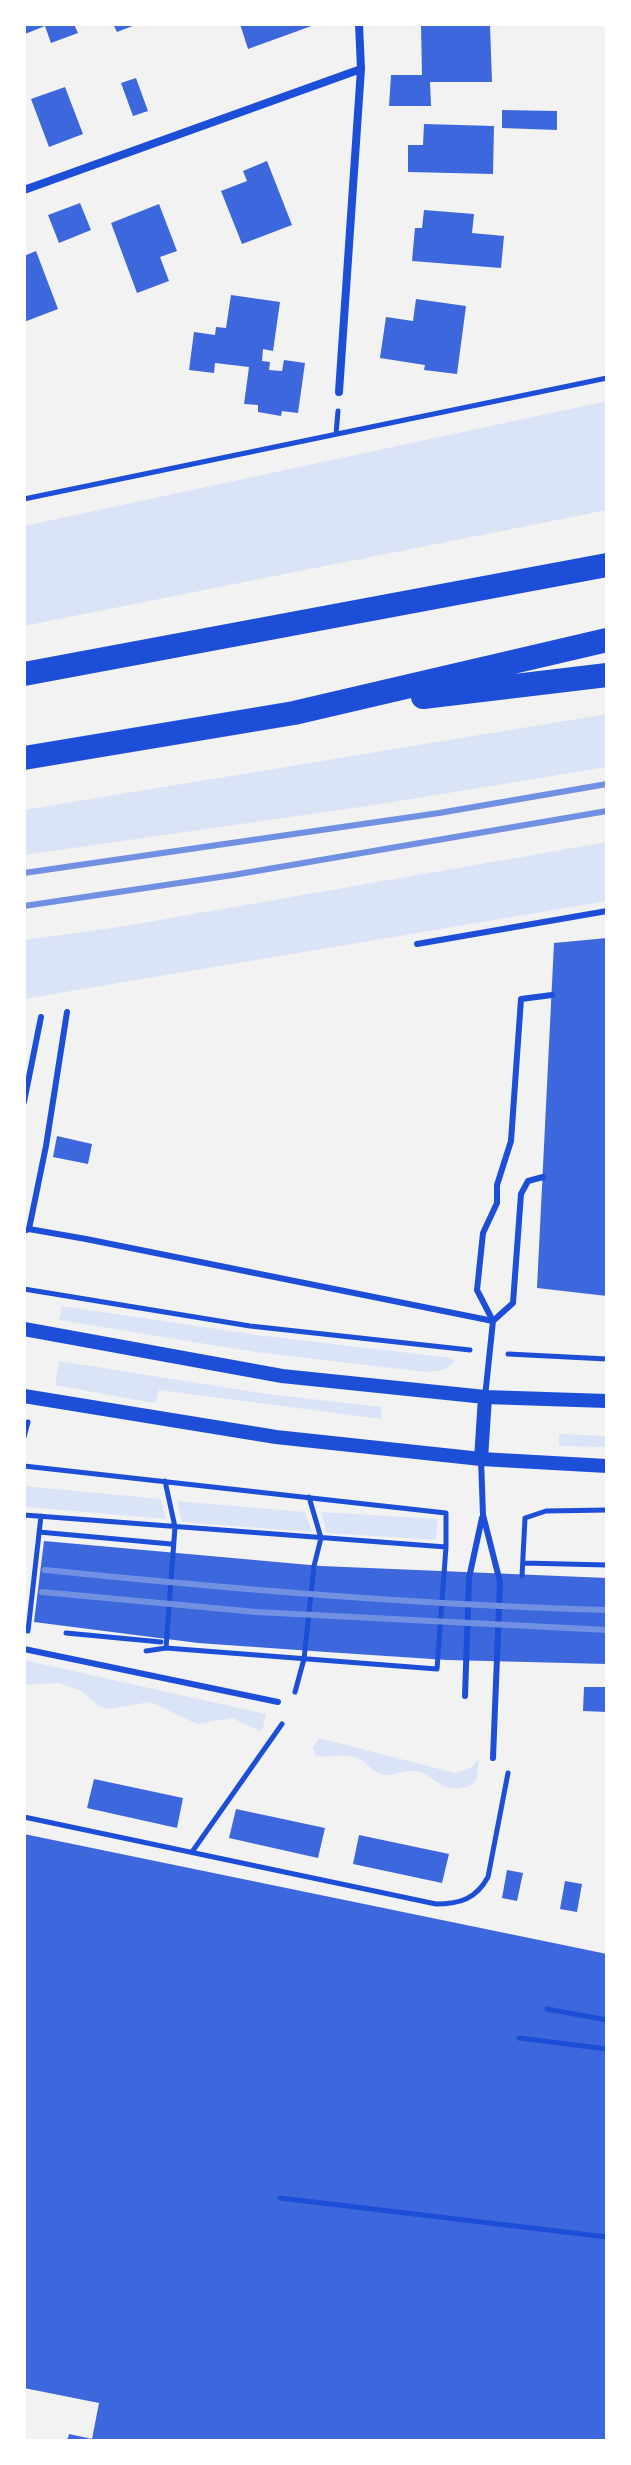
<!DOCTYPE html>
<html>
<head>
<meta charset="utf-8">
<style>
  body { margin:0 }
  #map { position:relative; width:631px; height:2465px; overflow:hidden; background:#f2f2f2; font-family:"DM Sans",sans-serif }
  canvas { display:block }
  .frame { position:absolute; inset:0; border:26px solid #fff; pointer-events:none }
</style>
</head>
<body>
<div id="map">
<canvas width="631" height="2465"></canvas>
<div class="frame"></div>
</div>
<script>
const context = document.querySelector('canvas').getContext('2d');
context.lineJoin = 'round';
function fillPath(path, color) { context.fillStyle = color; context.fill(path, 'evenodd'); }
function trace(path, color, width, dash) { context.strokeStyle = color; context.lineWidth = width; context.lineCap = dash ? 'butt' : 'round'; context.setLineDash(dash || []); context.stroke(path); }
fillPath(new Path2D(`
  M607,401V510L24,626V526Z
  M607,714V767L381,804L24,855V810Z
  M607,842V901L24,999V940L119,927Z
  M62,1306L257,1335L452,1358L455,1362L444,1370L426,1372L255,1352L59,1320Z
  M59,1361L267,1394L382,1407L381,1419L159,1390L156,1401L153,1403L55,1385Z
  M559,1434L607,1436V1447L559,1446Z
  M24,1486L161,1499L166,1519L27,1507L24,1503Z
  M177,1501L305,1512L312,1532L182,1522Z
  M321,1512L438,1519L436,1540L327,1533Z
  M24,1660L266,1714L263,1728L260,1731L232,1718L197,1724L150,1702L108,1709L99,1706L81,1691L59,1683L24,1685Z
  M319,1738L455,1773L472,1767L479,1758L477,1778L472,1785C440,1797 439,1776 415,1771C403,1769 388,1779 378,1773C368,1768 365,1759 353,1757C340,1754 328,1758 316,1756L313,1748Z`), '#dbe4f7');
fillPath(new Path2D(`
  M24,24H74L78,33L51,43L45,26L25,34Z
  M113,24H138L117,32Z
  M240,24H317L248,49Z
  M421,25H490L492,82H430L431,106H389L391,75H422Z
  M136,78L148,111L133,116L121,83Z
  M65,87L83,134L49,147L31,99Z
  M502,110L557,111V130L502,128Z
  M424,124L494,126L493,174L408,172V145H423Z
  M267,161L292,225L242,244L221,191L247,181L243,171Z
  M80,203L91,230L59,243L48,215Z
  M159,204L177,251L160,257L169,281L137,293L111,223Z
  M424,210L474,214L472,233L504,236L501,268L412,261L415,228H422Z
  M36,251L58,309L24,322V256Z
  M231,295L280,302L273,351L263,349L262,361L270,362L269,370L282,371L284,360L305,363L298,413L282,411L281,416L258,412V405L244,404L249,367L215,363L214,373L189,370L194,332L215,335L216,327L226,328Z
  M416,299L466,306L457,374L424,370L425,365L380,358L386,317L413,321Z
  M607,938V1296L537,1288L554,943Z
  M57,1136L92,1144L88,1164L53,1157Z
  M44,1541L321,1566L607,1578V1664L447,1660L341,1653L198,1643L34,1622Z
  M584,1687H607V1712L583,1711Z
  M94,1779L183,1798L177,1828L87,1808Z
  M236,1809L325,1828L318,1858L229,1838Z
  M24,1834L607,1954V2441H67L69,2434L92,2439L99,2403L24,2388Z
  M359,1835L449,1854L442,1883L353,1864Z
  M507,1870L523,1873L517,1901L502,1898Z
  M565,1881L582,1884L577,1912L560,1909Z`), '#3d67dc');
trace(new Path2D(`
  M336,434L338,411
  M24,499L607,378
  M24,1289L250,1326L470,1350
  M508,1354L607,1359
  M24,1437L28,1422
  M24,1466L446,1513V1547L24,1515
  M165,1481L175,1527L166,1648L437,1669L446,1547
  M39,1532L171,1544
  M523,1563L607,1565
  M522,1576L525,1518L546,1511L607,1510
  M28,1631L41,1516
  M66,1633L161,1642
  M146,1651L166,1648
  M295,1692L304,1659L314,1566L321,1538L309,1497
  M24,1817L436,1904C460,1904 476,1899 488,1877L508,1773
  M192,1852L282,1724
  M547,2009L607,2020
  M519,2038L607,2049
  M280,2198L607,2237`), '#1d4ed8', 5);
trace(new Path2D(`
  M417,944L607,911
  M24,1102L41,1017
  M29,1229L46,1146L67,1012
  M24,1231L29,1229L86,1239L493,1321
  M493,1321L513,1303L521,1194L528,1181L543,1177
  M485,1397L493,1321L477,1290L483,1233L497,1203V1185L511,1141L521,999L552,995
  M481,1459L483,1515L500,1582L493,1758
  M24,1649L278,1702
  M465,1696L469,1578L482,1518`), '#1d4ed8', 6);
trace(new Path2D(`
  M24,190L361,69
  M339,392L361,69L359,24`), '#1d4ed8', 8);
trace(new Path2D(`
  M24,1329L282,1376L485,1397L607,1401
  M24,1396L276,1437L481,1459L607,1466
  M481,1459L485,1397`), '#1d4ed8', 14);
trace(new Path2D(`
  M24,674L607,565
  M423,697L607,675
  M24,758L294,713L607,640`), '#1d4ed8', 24);
trace(new Path2D(`
  M24,873L439,813L607,784
  M24,906L233,875L607,811
  M45,1570C232,1589 419,1605 607,1610
  M42,1592L256,1612L607,1630`), '#7290e2', 6);
</script>
</body>
</html>
